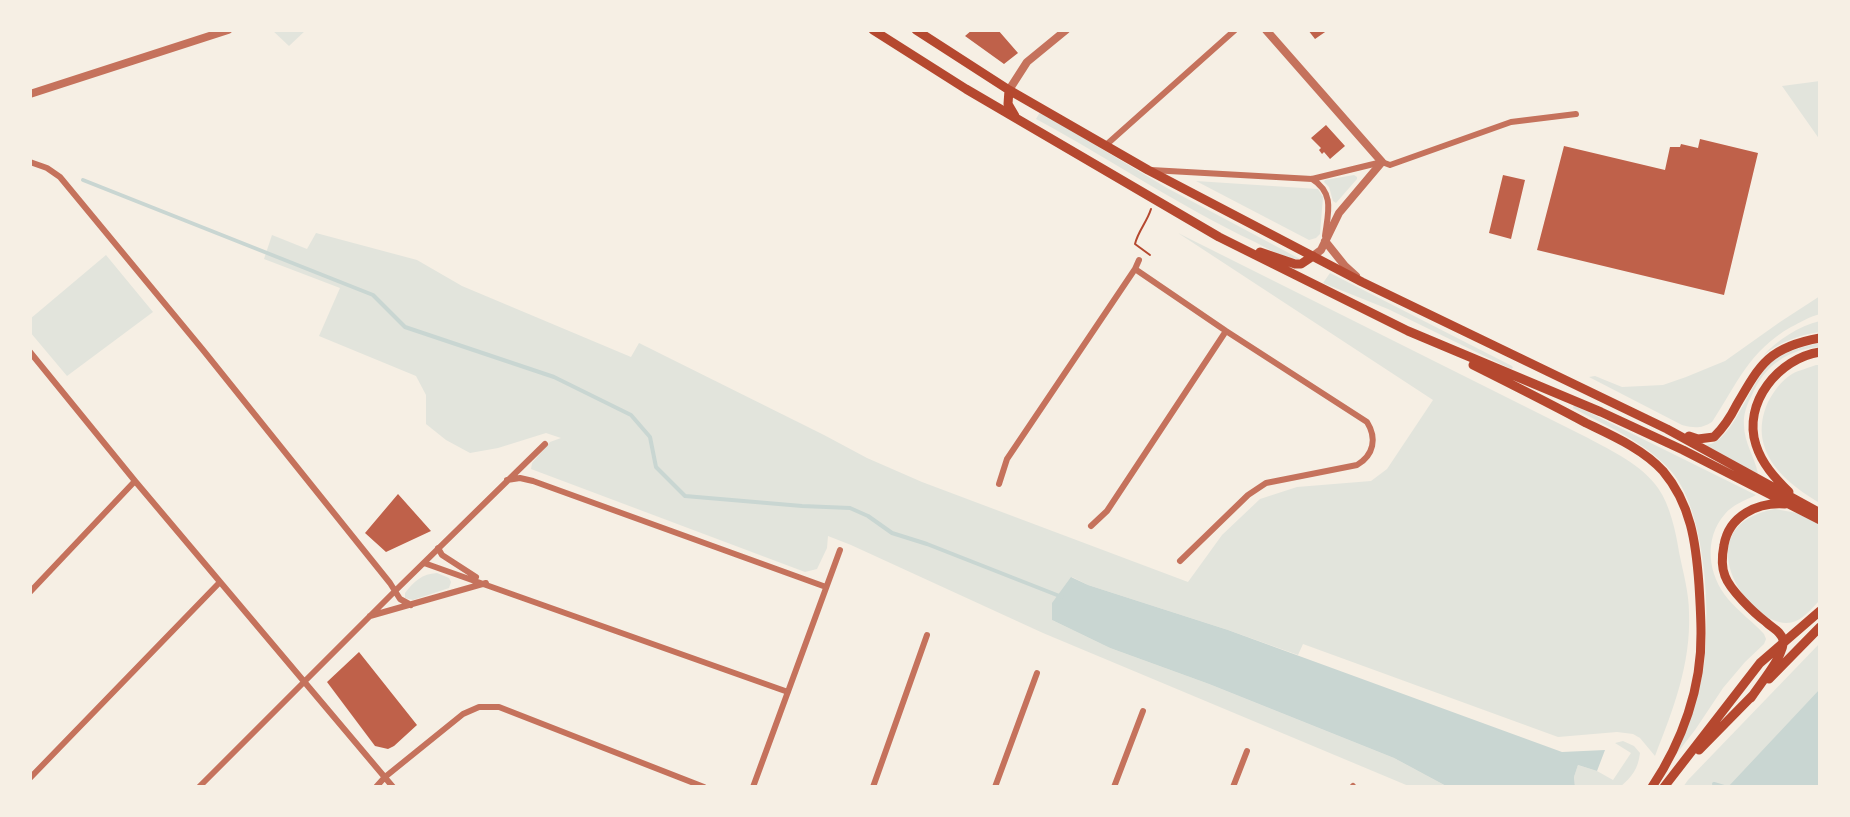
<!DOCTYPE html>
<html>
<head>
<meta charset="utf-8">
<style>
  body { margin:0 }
  #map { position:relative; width:1850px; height:817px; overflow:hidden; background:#f6efe4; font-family:"PT Sans",sans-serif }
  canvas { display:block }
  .frame { position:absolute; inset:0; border:32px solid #f6efe4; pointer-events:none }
</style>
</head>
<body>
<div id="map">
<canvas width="1850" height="817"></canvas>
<div class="frame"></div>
</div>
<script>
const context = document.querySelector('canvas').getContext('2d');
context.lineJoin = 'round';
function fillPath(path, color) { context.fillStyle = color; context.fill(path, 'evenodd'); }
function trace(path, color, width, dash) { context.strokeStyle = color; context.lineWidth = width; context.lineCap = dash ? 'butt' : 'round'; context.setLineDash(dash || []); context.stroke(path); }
fillPath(new Path2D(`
  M272,30H306L289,46Z
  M1820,81V140L1782,86Z
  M1040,112L1167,188L1300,259C1285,260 1269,249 1255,242C1179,206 1110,159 1036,119Z
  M1354,175L1357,177V179L1336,203L1333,201L1329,187L1324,182L1325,180Z
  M1196,181L1318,189L1323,197L1320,234L1316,238L1309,240Z
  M316,233L417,260L462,286L631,357L639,343L824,435L867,458L922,482L1188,582L1222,535L1260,499L1297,487L1371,481L1387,469L1433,400L1178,233L1588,438C1612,451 1642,465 1658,488C1670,505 1676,532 1679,552C1683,572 1689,593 1689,613C1691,664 1673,710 1655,756L1640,738L1633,734L1617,732L1558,737L1303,644L1298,655L1228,630L1088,585L1072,577L1052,620L1110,648L1209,684L1394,758L1448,787H1411L1043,633L851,545L828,536L827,548L817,569L805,572L531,469L532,463L550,442L561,438L546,433L498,448L470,453L446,440L426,424V395L416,376L319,336L340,288L264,259L272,235L307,249Z
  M106,255L153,312L67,376L30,332V319Z
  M1330,273L1512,366L1513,368L1511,369L1388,309L1323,283Z
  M1820,296V314C1809,317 1801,322 1791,327C1749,351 1737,384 1712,422C1701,429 1694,428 1682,425L1589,377L1595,376L1622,387L1663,385L1686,377L1725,361L1780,322Z
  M1820,321V332C1799,335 1779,342 1763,356C1777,340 1799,326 1820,321Z
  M1820,343V347C1788,349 1764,366 1752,395C1747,404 1743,415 1744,425C1744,443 1755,457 1758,474L1704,447V445C1733,446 1749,380 1773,361C1786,351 1804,346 1820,343Z
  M1816,365H1820V503C1782,481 1747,449 1768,402C1774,391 1781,381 1792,374C1799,370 1809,368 1816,365Z
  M1574,405L1756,495C1746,500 1732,505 1725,514C1703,539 1708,575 1728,599C1739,612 1753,622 1764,634L1766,639L1764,644L1745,662L1723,688L1695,730L1671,761C1685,728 1702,693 1705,656C1710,606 1705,510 1671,471C1644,441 1608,427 1573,408Z
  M1775,509L1797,513L1820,524V600C1813,607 1805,617 1796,621C1756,639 1677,527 1775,509Z
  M437,573L449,578L451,582L449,588L413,600L405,598V593C414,581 422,574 437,573Z
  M1820,643V787H1683L1688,780Z
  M1623,741L1634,746L1640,753C1638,769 1632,777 1620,787H1575L1574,777L1578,765L1597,771L1613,780L1631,753L1615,743Z`), '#e2e4dc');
fillPath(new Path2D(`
  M1071,577L1088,585L1228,630L1562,752L1605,750L1597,771L1578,765L1574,777L1575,787H1448L1394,758L1209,684L1110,648L1052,620V603Z
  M1820,689V784L1818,787H1728Z`), '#c9d6d2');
trace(new Path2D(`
  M83,180L373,295L405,327L554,377L631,415L650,437L656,467L685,496L802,506L850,508L868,516L892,533L927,544L1062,597
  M1714,784L1724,787`), '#c9d6d2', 4);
fillPath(new Path2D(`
  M972,30H998L1018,53L1004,64L965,36Z
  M1308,30H1328L1315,39Z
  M1326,125L1345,146L1330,159L1324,152L1322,154L1319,150L1321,148L1311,138Z
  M1700,139L1758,153L1724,295L1537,250L1564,146L1665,170L1670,147H1680L1681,144L1698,148Z
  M1503,175L1525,180L1511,239L1489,233Z
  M398,494L431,531L386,552L365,533Z
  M359,652L417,725L394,746L388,749L375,746L327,682Z`), '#bf614a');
trace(new Path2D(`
  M1150,255L1135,244C1138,231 1147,222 1151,209`), '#b5482f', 2);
trace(new Path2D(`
  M1106,145L1235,30
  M30,162L47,168L60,177L203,350L390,583L400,599L411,605
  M1151,170L1312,179L1382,162L1390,165L1511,122L1576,114
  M1312,179C1335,193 1328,213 1325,236
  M1135,269L1226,331L1367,422C1377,438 1374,455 1357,465L1266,483L1248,495L1180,561
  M30,352L135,481L393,787
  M507,480L520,478L533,481L826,587
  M999,484L1007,459L1135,269L1139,260
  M1091,526L1107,511L1226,331
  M438,548L442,555L476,577
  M424,563L788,692
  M30,592L135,481
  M370,616L486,583
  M30,778L220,582
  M199,787L395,591L545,444
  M376,787L385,777L463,714L479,707H499L704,787
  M753,787L840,550
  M873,787L927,635
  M995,787L1037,673
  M1114,787L1143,711
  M1233,787L1247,751
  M1352,787L1353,786`), '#c5725c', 6);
trace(new Path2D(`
  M1266,30L1382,162L1339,213L1321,250L1313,256
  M1009,90L1027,62L1066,30
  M30,94L228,30
  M1325,241L1345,266L1356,276`), '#c5725c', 8);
trace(new Path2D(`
  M873,30L966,89L1219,237L1408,331L1601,412L1683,450L1820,520
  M916,30L1009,90L1148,170L1362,282L1667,429L1820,513
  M1009,90L1008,104L1015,116
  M1260,252L1295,264H1301L1313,256
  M1473,365C1511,384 1549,403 1586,423C1613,436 1643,449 1663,471C1691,504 1696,543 1699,585C1700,601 1701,617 1701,633C1702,687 1682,742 1652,787
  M1689,436L1698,439L1714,437C1723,428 1730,418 1736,406C1760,364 1769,347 1820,338
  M1789,492C1775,478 1762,464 1756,445C1742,403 1779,358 1820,352
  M1769,679L1820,627
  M1751,698C1759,685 1786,654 1783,640C1781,631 1772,628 1766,622C1754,613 1730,590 1725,576C1721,566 1722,555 1724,545C1729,516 1757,502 1785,504
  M1699,750L1753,695
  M1664,787L1760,663L1820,611`), '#b5482f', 9);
</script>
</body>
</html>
